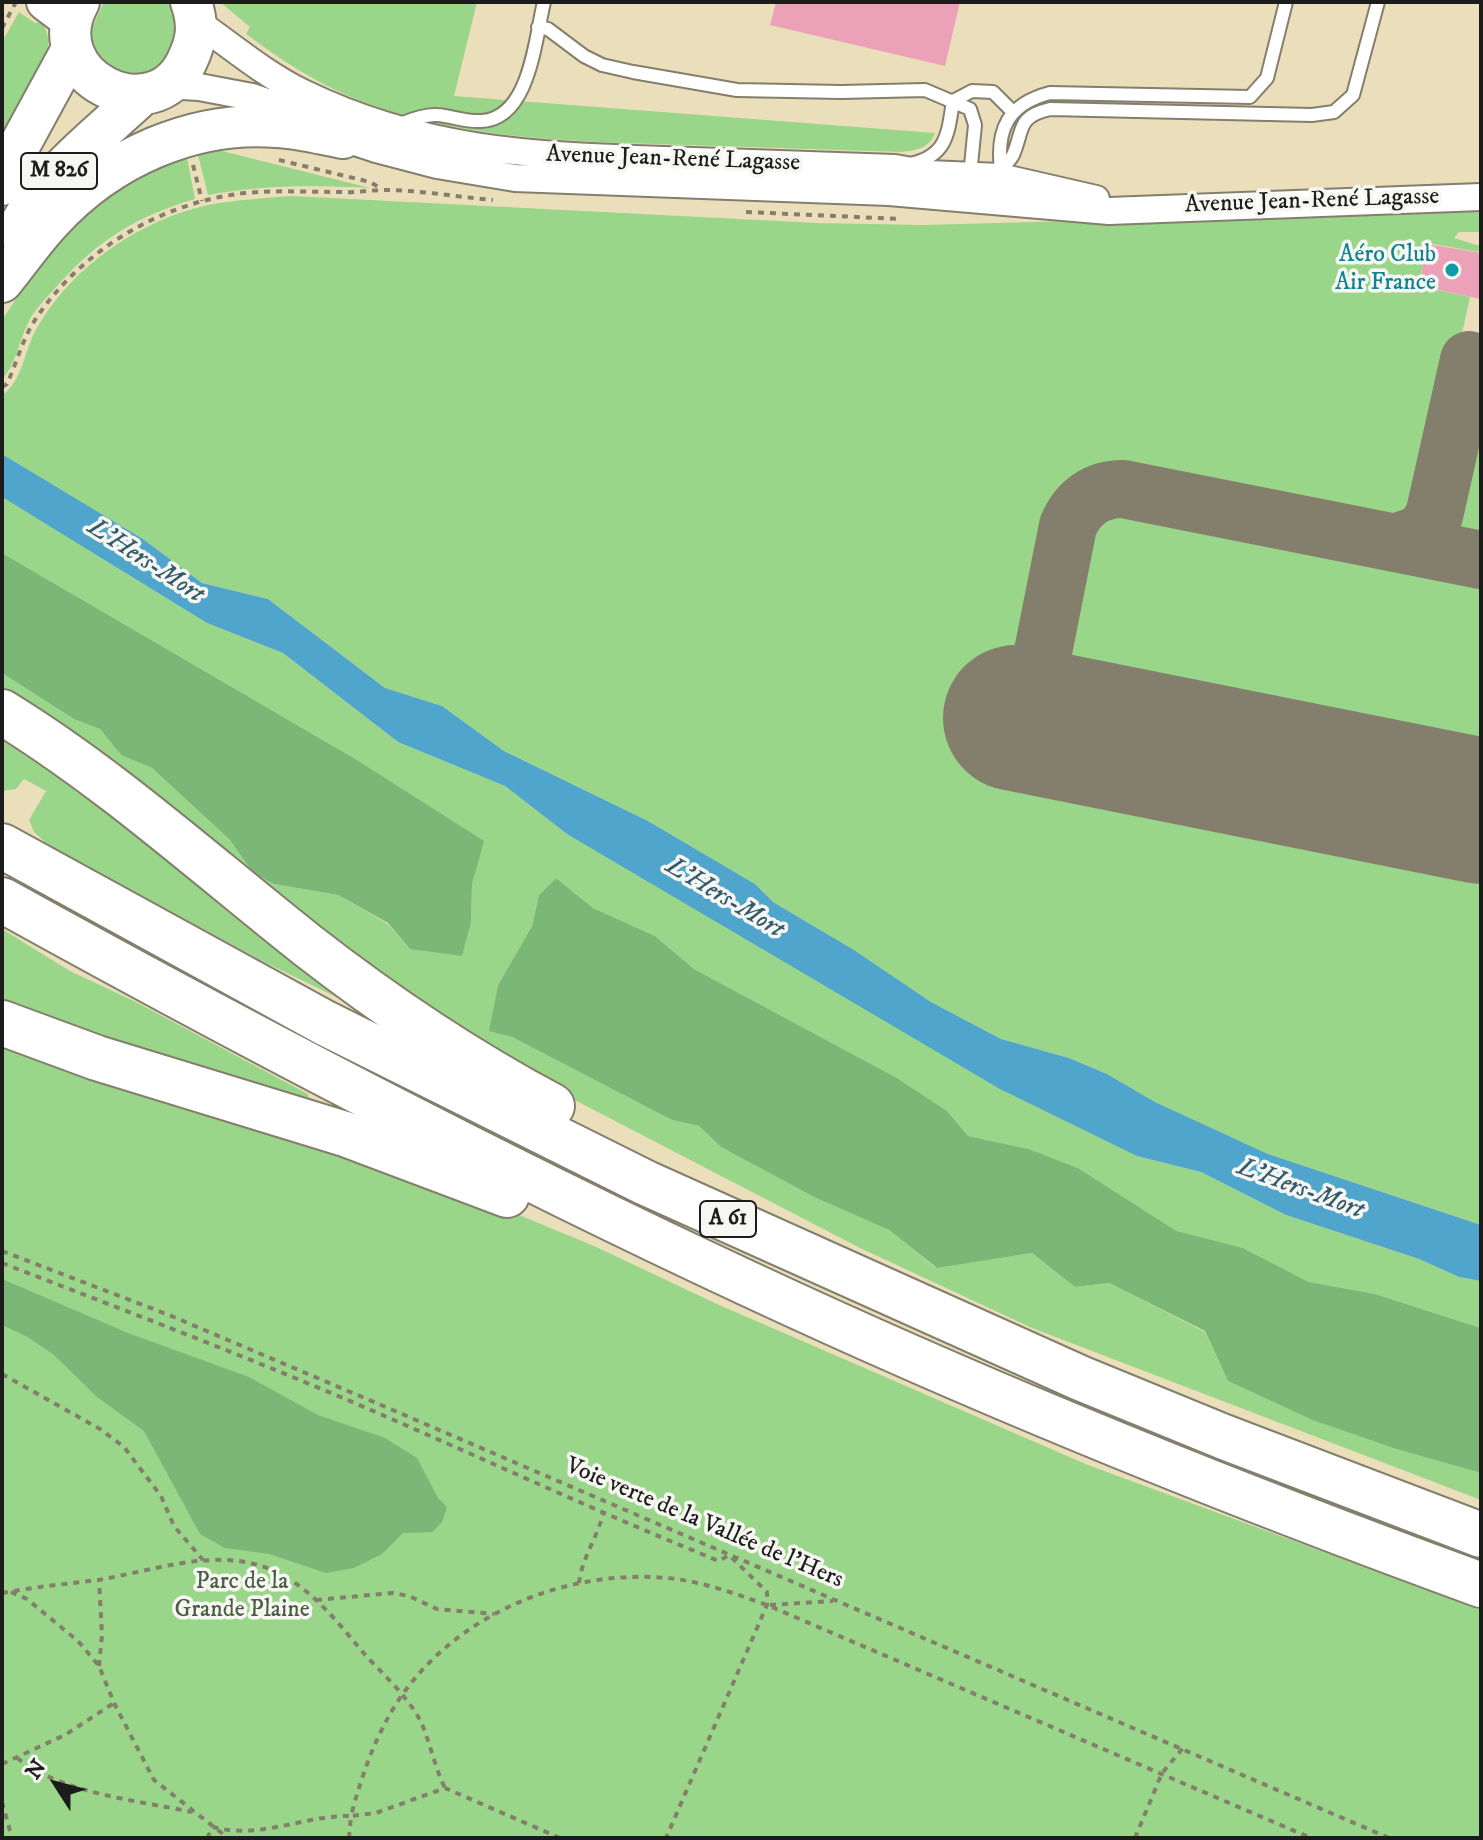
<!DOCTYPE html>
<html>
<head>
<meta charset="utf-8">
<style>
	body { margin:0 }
	#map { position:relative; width:1483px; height:1840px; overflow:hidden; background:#ebdfbb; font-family:"IM FELL DW Pica",serif }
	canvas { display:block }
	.frame { position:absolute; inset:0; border:4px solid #1c1c1c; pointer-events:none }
	.north { position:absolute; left:16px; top:1744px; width:80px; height:80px; -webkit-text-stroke:6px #f6f6f2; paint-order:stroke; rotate:306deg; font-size:22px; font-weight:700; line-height:32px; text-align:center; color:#1c1c1c }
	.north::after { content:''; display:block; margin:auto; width:28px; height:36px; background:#1c1c1c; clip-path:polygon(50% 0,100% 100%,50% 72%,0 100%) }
</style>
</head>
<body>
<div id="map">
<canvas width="1483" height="1840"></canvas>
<div class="frame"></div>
<div class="north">N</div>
</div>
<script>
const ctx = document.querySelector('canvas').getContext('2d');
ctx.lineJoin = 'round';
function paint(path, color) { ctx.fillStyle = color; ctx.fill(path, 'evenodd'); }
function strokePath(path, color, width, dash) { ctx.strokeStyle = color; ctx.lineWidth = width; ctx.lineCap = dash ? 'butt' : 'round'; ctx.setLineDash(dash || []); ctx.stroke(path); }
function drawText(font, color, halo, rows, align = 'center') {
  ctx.font = font + ' "IM FELL DW Pica",serif'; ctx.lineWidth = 7; ctx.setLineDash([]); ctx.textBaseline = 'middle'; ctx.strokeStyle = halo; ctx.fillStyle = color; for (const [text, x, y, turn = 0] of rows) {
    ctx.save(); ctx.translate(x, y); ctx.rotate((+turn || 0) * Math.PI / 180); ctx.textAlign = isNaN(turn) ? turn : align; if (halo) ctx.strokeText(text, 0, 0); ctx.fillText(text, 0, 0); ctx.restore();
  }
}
paint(new Path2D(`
	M104,2H167L174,8L183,25L161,73L125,77L96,58L89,34Z
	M220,2H477L454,96L935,133C929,149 916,150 901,152C830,150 758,147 687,145C583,142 454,140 356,99C316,83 281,60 246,34L250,27Z
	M19,12L35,23L43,22L49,40L46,61L2,135V42Z
	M185,147L195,199C137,216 98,240 57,286C48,296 37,307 30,319C20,338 16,364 2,380V320L67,221Z
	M210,148L370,188C315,185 261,185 208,195L197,151Z
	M292,196L817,223L923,225L1475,210L1480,212L1481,232H1459L1454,238L1480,246L1478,252L1428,243L1418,286L1470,297L1421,518L1411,525L1396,528L1130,475C1089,473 1073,485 1053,520L1004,761L1481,857V1225L1268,1154L1155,1102L1107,1074L1069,1058L1001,1039L931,1002L854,950L773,902L755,884L648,821L504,751L442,706L385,688L268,599L202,583L143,539L2,454V395C23,382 25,346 38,326C73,266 140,220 208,205C235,200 264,198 292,196Z
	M1481,366V547C1463,543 1450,539 1448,518Z
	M2,497L207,623L283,653L398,742L505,786L567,834L1138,1156L1201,1172L1286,1215L1419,1259L1459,1277L1481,1281V1328L1375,1294L1309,1282L1243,1248L1176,1232L1078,1168L1029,1149L968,1136L947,1111L897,1078L694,969L655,936L593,908L556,878L539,895L532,926L498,985L490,1031L512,1037L672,1120L699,1126L721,1147L814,1197L889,1230L936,1268L1032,1253L1075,1287L1109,1283L1205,1332L1228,1381L1312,1420L1396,1449L1481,1473V1500L1032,1328L860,1248L538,1081L479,1047L2,695V673L74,719L100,729L121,755L152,768L230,840L253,873L274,884L338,895L388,924L410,949L471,922L472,884L483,841L357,760L2,553Z
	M1115,505L1139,506L1481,575V762L1097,685L1066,658L1063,637L1080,537L1086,520L1100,508Z
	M2,733L18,742L355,1006L262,961L48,845L34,832L29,820L46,791L24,779L16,789L2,791Z
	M2,929L70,971L134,1001L308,1094L309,1101L2,1010Z
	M2,1040L381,1158L594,1246L717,1304L1088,1465L1481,1610V1838H2Z`), '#9ad68a');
paint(new Path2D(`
	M2,553L357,760L484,841L472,884L471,922L462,956L410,949L388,923L338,895L274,884L253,873L230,840L152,768L121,755L100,729L74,719L2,673Z
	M556,878L593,908L655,936L694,969L897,1078L947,1111L968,1136L1029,1149L1078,1168L1176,1231L1243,1248L1309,1282L1375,1294L1481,1328V1473L1396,1449L1312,1420L1228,1381L1205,1331L1109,1283L1075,1287L1032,1253L937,1268L889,1230L814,1197L721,1147L699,1126L672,1120L512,1037L489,1031L498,985L532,926L539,895Z
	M2,1279L128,1333L249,1377L318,1415L385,1438L417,1458L438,1498L447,1507L442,1522L432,1532L403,1533L382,1554L354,1568L326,1573L269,1554L225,1548L200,1534L144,1431L97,1397L54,1355L28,1337L2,1325Z`), '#7bb776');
paint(new Path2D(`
	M2,454L143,539L202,583L268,599L385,688L442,706L504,751L648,821L755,884L773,902L854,950L931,1002L1001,1039L1069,1058L1107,1074L1155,1102L1268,1154L1481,1225V1281L1459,1277L1419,1259L1286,1215L1201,1172L1137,1156L1000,1089L567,834L505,786L398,742L283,653L207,623L2,497Z`), '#4fa5cb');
strokePath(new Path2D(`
	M1396,543L1423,533L1434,516L1469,360
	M1080,730C1052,715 1039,706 1039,672L1068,526C1078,502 1097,489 1123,489L1481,560`), '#847e6c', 58);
strokePath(new Path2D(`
	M1016,718L1481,811`), '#847e6c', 146);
paint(new Path2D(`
	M776,2H960L945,66L770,25Z
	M1427,244L1481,253V299L1419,286Z`), '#eba1b7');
const lane = new Path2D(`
	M538,27L548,29L584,56L602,65L633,72L737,90L841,92L925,90L970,109L975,125L970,175
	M953,101L972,91L993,92L1012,111
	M400,124C411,120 426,114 437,115C452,116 466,122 481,121C530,119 535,39 544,2
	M910,164C947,156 948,134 953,101
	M1001,170C996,129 1008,104 1050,93L1250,97L1267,78L1286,2
	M1000,177C1001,166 1008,164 1013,155C1024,130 1016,117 1050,109L1312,115L1334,112L1353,95L1378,2`);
const street = new Path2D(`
	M197,22C232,46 264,74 303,93C425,152 532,155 664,160C741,162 818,165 895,168L928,174L1000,177L1096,199
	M167,85L199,87L252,97L297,113L343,138L376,149L437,165L515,178L889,192L1109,211L1481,197`);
const secondary = new Path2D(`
	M45,2L70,21`);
const primary = new Path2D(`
	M79,2C38,76 153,134 187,61C197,40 199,25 191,2
	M2,185L16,152L72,49
	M17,230C46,174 97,137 142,95
	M2,282C19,261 34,239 52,220C109,158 193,120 277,127C299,128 321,134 343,138`);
const highway = new Path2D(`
	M2,712C111,779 207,866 307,945C384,1005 466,1060 552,1106
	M2,846L325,1023L646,1183L1080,1378L1224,1437L1481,1535
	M2,900C260,1043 522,1180 790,1303C1016,1407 1248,1500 1481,1585
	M2,1023L97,1058L345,1134L507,1195`);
strokePath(lane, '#847e6c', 16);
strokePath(street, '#847e6c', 30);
strokePath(secondary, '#847e6c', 40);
strokePath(primary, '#847e6c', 44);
strokePath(highway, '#847e6c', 48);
strokePath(new Path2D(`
	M2,28L16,2
	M279,160L370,182L382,189
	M193,165L202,201
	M746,212L901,219
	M2,387L7,384C17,362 23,337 37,317C83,249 163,202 245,193C277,190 310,192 342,192C356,193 370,190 384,190C420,190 457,197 493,200
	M2,1251L169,1315L381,1405L1389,1838
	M2,1263C121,1309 240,1354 357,1404C478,1456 597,1512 719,1561L729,1555L767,1592V1605L666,1838
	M2,1374L100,1429L124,1447L161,1496L174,1526L203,1560
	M579,1583C582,1558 597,1538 603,1514
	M11,1592L27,1599L78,1641L99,1666L114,1703L154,1780L228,1838
	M2,1593C34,1587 66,1584 98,1580C153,1571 217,1546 272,1570C309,1586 336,1620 361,1650C380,1672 406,1694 420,1720C430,1741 434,1766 445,1788
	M316,1600L392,1593L409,1596L437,1609L494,1614
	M770,1605L833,1601
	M99,1666L102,1635L99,1580
	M17,1758C64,1794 135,1800 192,1812
	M2,1764L65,1735L114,1703
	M2,1802L12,1838
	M207,1838L213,1827C261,1840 303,1815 351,1816C362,1774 376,1734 400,1698C458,1613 567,1569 667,1578C701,1581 736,1594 767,1605L1311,1838
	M349,1838L351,1816L376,1813L445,1788L560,1838
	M1135,1838L1162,1773L1183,1748`), '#847e6c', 4, [6, 6]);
strokePath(lane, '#fff', 12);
strokePath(street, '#fff', 26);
strokePath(secondary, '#fff', 36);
strokePath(primary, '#fff', 40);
strokePath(highway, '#fff', 44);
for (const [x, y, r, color] of [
	[1452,270,8,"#0f9aa8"]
]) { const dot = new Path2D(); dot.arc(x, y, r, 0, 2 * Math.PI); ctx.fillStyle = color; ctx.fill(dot); strokePath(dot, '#f6f6f2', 3); }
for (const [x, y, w] of [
	[59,171,76],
	[728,1219,56]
]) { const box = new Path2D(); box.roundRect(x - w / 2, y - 18, w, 36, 6); ctx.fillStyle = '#f6f6f2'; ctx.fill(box); strokePath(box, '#1c1c1c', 2); }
drawText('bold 22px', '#1c1c1c', null, [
	["M 826",59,171],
	["A 61",728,1219]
]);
drawText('24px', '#1c1c1c', '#f6f6f2', [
	["Avenue Jean-René Lagasse",673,160,2],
	["Avenue Jean-René Lagasse",1312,202,-2],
	["Voie verte de la Vallée de l'Hers",704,1524,23]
]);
drawText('24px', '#0d838f', '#f6f6f2', [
	["Aéro Club",1436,256],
	["Air France",1436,284]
], 'right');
drawText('24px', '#485d42', '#f6f6f2', [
	["Parc de la",242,1583],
	["Grande Plaine",242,1611]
]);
drawText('italic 26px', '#335a6b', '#f6f6f2', [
	["L'Hers-Mort",145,562,33],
	["L'Hers-Mort",724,899,31],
	["L'Hers-Mort",1300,1190,20]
]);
</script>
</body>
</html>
